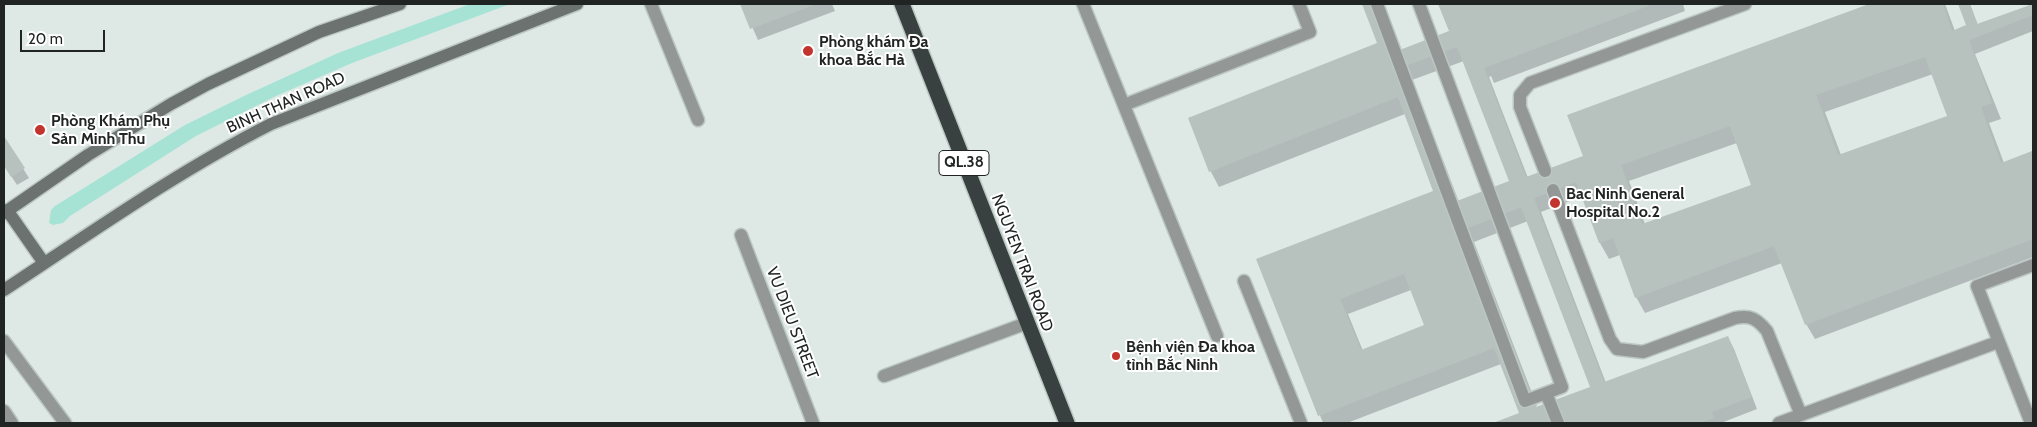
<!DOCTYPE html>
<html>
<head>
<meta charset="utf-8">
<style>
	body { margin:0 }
	#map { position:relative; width:2037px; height:427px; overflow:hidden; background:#dee9e6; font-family:Cabin,sans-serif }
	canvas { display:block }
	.frame { position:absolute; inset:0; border:5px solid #202423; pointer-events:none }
	.scale { position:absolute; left:20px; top:30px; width:85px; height:22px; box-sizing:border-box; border:2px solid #202423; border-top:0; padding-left:6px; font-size:15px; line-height:18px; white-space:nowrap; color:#202423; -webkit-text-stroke:4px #fff; paint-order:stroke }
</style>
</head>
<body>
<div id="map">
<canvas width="2037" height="427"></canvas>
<div class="frame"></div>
<div class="scale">20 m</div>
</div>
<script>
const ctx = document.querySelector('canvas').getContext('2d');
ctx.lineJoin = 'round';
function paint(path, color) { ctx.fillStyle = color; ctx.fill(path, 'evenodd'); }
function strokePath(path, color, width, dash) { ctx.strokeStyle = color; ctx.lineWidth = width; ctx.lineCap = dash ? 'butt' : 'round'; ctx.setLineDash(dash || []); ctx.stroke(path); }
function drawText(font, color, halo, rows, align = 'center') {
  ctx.font = font + ' Cabin,sans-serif'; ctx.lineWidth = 4; ctx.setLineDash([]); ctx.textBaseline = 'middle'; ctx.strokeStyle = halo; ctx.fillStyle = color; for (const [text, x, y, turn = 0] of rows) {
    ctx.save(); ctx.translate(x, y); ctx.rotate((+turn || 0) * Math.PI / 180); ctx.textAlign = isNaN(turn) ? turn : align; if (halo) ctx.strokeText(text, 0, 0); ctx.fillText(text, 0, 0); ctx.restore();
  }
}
paint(new Path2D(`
	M470,4H510L352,63L276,96L196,136L70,216L63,223L53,225L49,223L51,210L55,206L185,125L244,96L338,53Z`), '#a6e3d4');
paint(new Path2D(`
	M742,4H832L835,11L758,40Z
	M1363,4H1380L1399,52L1451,32L1440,4H1683L1685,11L1494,83L1491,76L1489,77L1528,178L1584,157L1569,116L1872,4H1945L1955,31L1968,26L1959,4H1970L1978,25L2033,4V31L1975,54L2001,119L1989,123L2004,163L2032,153L2033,156V257L1815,339L1806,324L1782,263L1645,313L1636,297L1620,255L1609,259L1600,243L1583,196L1541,212L1606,383L1728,337L1734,349L1757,409L1721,423H1497L1592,388L1528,221L1474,242L1537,406L1519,412L1501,364L1347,423H1323L1258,260L1436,198L1405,114L1219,187L1211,172L1189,118L1380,49ZM1464,61L1510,182L1459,202L1412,80ZM1933,74L1948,117L1841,155L1825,112ZM1737,143L1753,186L1645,224L1629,181ZM1411,290L1426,326L1363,351L1348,314Z
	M4,138L29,178L17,185L4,165Z`), '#0003');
paint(new Path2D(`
	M740,4H816L750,29Z
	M1362,4H1378L1397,51L1449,31L1438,4H1653L1484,68L1526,177L1583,156L1567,115L1869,4H1943L1952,31L1966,25L1958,4H1969L1977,24L2033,4V15L1969,40L1992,103L1981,107L2001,163L2032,151L2033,154V239L1805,325L1774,246L1635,298L1613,238L1599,243L1576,182L1534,198L1604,382L1728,336L1752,397L1712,412L1714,418L1700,423H1493L1519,413L1494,348L1318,416L1256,259L1433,191L1398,97L1209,172L1188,118L1377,43ZM1457,47L1509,181L1457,201L1405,66ZM1925,57L1947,116L1838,155L1816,95ZM1730,126L1751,185L1642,224L1621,165ZM1521,207L1590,387L1536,407L1468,228ZM1404,274L1424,325L1361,350L1340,299Z
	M4,136L25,168L11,177L4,166Z`), '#b7c2bf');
const lane = new Path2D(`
	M1083,4L1217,336
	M1377,4L1525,401L1562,387L1419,4
	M1124,105L1310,32L1299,4
	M1545,171L1520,107V95L1530,83L1745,4
	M1553,190L1610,339L1617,349L1643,352L1735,318C1751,315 1757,319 1767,331L1801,415
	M1244,281L1301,423
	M1546,393L1558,423
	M1779,423L1998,342
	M2031,423L1977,286L2033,265`);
const street = new Path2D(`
	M651,4L698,120
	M741,235L813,423
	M4,341L65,423
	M884,376L1027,323
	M4,411L12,423`);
const secondary = new Path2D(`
	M7,210L44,263
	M4,213L88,155L171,104L208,84L319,32L400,4
	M4,290C92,232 177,172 271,124L577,4`);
const highway = new Path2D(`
	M902,4L1067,423`);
strokePath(lane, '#bcc6c3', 15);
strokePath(street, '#bcc6c3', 15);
strokePath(secondary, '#bcc6c3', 15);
strokePath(highway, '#bcc6c3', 18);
strokePath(lane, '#939896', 12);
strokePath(street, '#939896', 12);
strokePath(secondary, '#6b7270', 12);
strokePath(highway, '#38413f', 15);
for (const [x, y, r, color] of [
	[808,51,6,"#c2342d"],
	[40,130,6,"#c2342d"],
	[1555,203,6,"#c2342d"],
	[1116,356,5,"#c2342d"]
]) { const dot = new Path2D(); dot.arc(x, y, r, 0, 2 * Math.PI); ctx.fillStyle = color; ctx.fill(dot); strokePath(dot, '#fff', 2); }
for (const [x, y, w] of [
	[964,163,50]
]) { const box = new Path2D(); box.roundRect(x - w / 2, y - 12.5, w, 25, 4); ctx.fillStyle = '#fff'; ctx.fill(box); strokePath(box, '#202423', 1); }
drawText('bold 15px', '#202423', null, [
	["QL.38",964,163]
]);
drawText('bold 16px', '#202423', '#fff', [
	["Phòng khám Đa",819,42],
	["khoa Bắc Hà",819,60],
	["Phòng Khám Phụ",51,121],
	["Sản Minh Thu",51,139],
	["Bac Ninh General",1566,194],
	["Hospital No.2",1566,212],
	["Bệnh viện Đa khoa",1126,347],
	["tỉnh Bắc Ninh",1126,365]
], 'left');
drawText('16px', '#202423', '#fff', [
	["BINH THAN ROAD",286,103,-24],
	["NGUYEN TRAI ROAD",1022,263,69],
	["VU DIEU STREET",792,323,69]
]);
</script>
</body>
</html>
